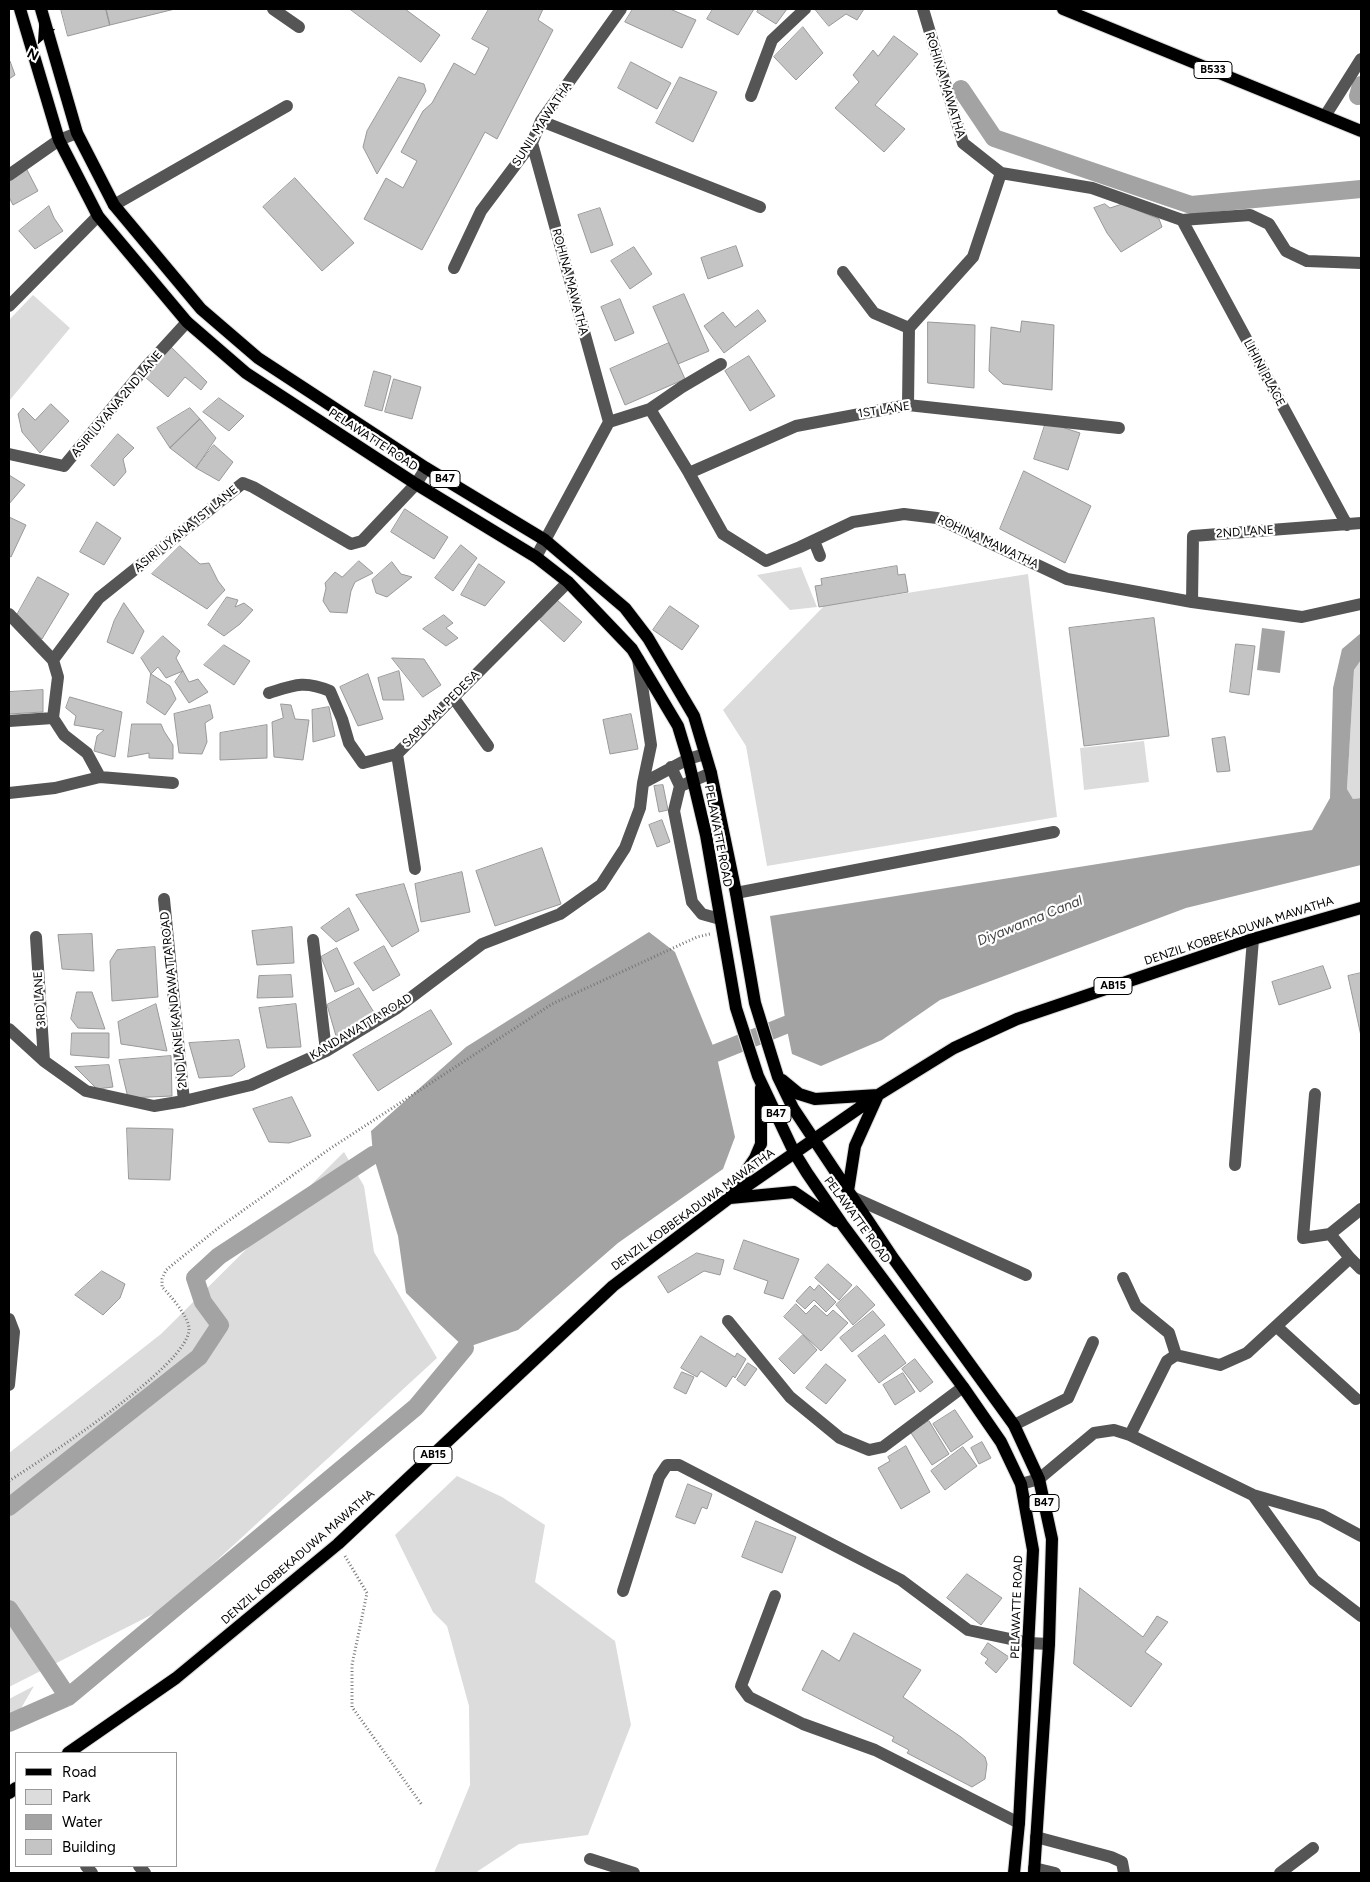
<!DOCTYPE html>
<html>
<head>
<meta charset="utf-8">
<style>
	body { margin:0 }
	#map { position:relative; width:1370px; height:1882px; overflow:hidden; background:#fff; font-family:Figtree,sans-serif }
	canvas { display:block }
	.frame { position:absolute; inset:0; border:10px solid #000; pointer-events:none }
	.legend { position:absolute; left:15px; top:1752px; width:162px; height:115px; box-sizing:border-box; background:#fff; border:1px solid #999; margin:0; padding:6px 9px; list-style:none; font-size:15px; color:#000 }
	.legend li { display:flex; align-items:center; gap:10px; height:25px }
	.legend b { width:25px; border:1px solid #999 }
	.north { position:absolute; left:15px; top:15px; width:50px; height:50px; -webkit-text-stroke:4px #fff; paint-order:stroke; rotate:206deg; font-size:14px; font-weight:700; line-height:20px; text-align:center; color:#000 }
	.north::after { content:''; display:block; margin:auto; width:18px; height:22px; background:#000; clip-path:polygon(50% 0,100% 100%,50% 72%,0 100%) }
</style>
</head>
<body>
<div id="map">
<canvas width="1370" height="1882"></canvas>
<div class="frame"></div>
<ul class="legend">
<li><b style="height:6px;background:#000"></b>Road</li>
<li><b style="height:14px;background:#dcdcdc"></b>Park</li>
<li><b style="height:14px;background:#a3a3a3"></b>Water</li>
<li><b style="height:14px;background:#c4c4c4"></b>Building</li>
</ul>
<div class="north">N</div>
</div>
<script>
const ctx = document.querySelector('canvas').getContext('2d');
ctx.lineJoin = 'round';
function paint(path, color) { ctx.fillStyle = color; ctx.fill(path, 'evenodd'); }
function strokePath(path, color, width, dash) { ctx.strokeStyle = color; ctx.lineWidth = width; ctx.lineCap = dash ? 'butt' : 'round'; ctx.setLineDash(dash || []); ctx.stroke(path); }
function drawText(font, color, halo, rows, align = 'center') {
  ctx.font = font + ' Figtree,sans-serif'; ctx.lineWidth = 4.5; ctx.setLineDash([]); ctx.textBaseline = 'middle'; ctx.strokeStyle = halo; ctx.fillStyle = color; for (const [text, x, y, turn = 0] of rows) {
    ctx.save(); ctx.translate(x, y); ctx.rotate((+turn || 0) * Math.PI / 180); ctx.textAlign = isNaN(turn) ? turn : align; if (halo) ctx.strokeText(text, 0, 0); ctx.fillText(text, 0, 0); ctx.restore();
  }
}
paint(new Path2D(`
	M33,295L70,328L9,401V320Z
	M801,567L817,607L790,610L757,575Z
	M1028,574L1057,817L767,866L746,746L723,710L824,606Z
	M1361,660V798L1353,799L1347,789L1354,670Z
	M1144,741L1149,782L1084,790L1080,748Z
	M344,1152L364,1186L374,1252L437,1358L165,1608L9,1687V1453L161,1334Z
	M457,1476L502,1497L545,1525L535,1582L615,1641L631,1725L588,1835L519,1844L478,1871L477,1873H434L470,1785L469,1706L447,1626L433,1612L395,1535Z
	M34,1686L9,1729V1699Z`), '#dcdcdc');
paint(new Path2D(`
	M1262,628L1285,631L1280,673L1257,670Z
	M1361,633V660L1354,670L1347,789L1353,799L1361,798V865L1186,908L940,1000L882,1040L821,1066L792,1054L786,1025L770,916L1312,830L1330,798L1333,688L1342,649Z
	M649,932L675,952L716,1053L735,1137L723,1169L618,1243L518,1330L465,1348L406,1293L398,1236L373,1155L371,1131L466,1047Z`), '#a3a3a3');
strokePath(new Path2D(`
	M961,89L994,138L1191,205L1361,189
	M1358,96L1361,85
	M716,1053L808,1016
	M9,1507L199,1357L220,1325L203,1302L195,1278L219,1256L373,1155
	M9,1609L68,1697
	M9,1723L68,1697L416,1407L465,1348`), '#a3a3a3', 18);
const building = new Path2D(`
	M61,9H106L110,25L68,36Z
	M106,9H175L110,25Z
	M350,9H405L440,35L421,62Z
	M489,9H543L538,20L553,30L497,139L485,132L422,250L364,219L386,178L403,188L417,161L401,152L423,111L432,103L454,63L475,75L489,48L472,39Z
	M633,9H670L696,20L682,48L625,22Z
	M713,9H754L738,35L707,19Z
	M759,9H787L776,24L757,12Z
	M815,9H864L857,20L846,14L829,26Z
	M803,27L823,53L796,80L774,57Z
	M894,36L918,54L875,105L905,129L884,152L835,108L859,82L853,75L873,50L878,56Z
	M9,61H10L15,75L9,79Z
	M631,62L671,83L657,109L618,88Z
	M399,77L424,84L426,91L377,174L363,147L367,131Z
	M680,77L717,92L693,142L656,123Z
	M26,168L38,191L13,205L9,197V181Z
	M295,178L354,243L322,271L263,207Z
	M1105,204L1110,208L1122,204L1159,219L1162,227L1121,252L1107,233L1094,208Z
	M49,206L54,218L63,231L35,249L19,231Z
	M600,208L613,245L591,253L578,215Z
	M736,246L743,266L708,279L701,258Z
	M634,247L652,274L630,289L611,261Z
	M684,294L709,351L678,364L653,307Z
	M620,299L634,333L615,341L601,307Z
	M758,310L766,321L724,353L704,326L723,312L735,327Z
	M1022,321L1054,325L1052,390L1003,384L989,371L991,327L1020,332Z
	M928,322L975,325L974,388L928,383Z
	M669,343L685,379L625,405L610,369Z
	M171,347L207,382L201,390L185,377L168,397L145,377Z
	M749,356L775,396L750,411L725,371Z
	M374,371L391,376L382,411L365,406Z
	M394,379L421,387L412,419L385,412Z
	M219,398L244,416L229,431L203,412Z
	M51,404L69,421L40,453L22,432L18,414L23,408L35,420Z
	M190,408L200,419L170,448L157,428Z
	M200,419L216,438L196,468L170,448Z
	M1046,422L1080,433L1068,470L1034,459Z
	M118,434L134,448L123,459L126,472L114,486L91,466Z
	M214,445L233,462L219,481L196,468Z
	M1024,471L1091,506L1065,563L1000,529Z
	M9,475L25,485L9,504Z
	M405,509L448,537L434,559L391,532Z
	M9,517L26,525L11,557L9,556Z
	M97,522L121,538L104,565L80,552Z
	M461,545L477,558L453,591L435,578Z
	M180,546L200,564L209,563L218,581L225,590L207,609L152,574Z
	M359,561L373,573L355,582L351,591L347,613L330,612L323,601L326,588L325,583L335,572L342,577Z
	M392,562L401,574L412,577L387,597L376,593L372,580Z
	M479,564L505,582L485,606L461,595Z
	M897,566L898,575L905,574L908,592L819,607L815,586L822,585L821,579Z
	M38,577L69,594L42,639L17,615Z
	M227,597L238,600L235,607L244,603L253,610L240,624L224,636L208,625Z
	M557,600L582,622L564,642L540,620Z
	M124,603L144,631L133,654L107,642L114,621Z
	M670,606L699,626L682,650L653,630Z
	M444,615L453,623L446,628L458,638L446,646L423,629Z
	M1154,618L1169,736L1084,746L1069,628Z
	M163,636L180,651L176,658L183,671L166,678L158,667L151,674L141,658Z
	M1236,644L1255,646L1249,695L1230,692Z
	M224,645L250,661L234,685L204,665Z
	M392,658L424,659L441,685L423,697Z
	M183,671L189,682L198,679L208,692L189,703L175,682Z
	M399,671L404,700H383L378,678Z
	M151,674L170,686L176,699L165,715L147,703Z
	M368,674L383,719L358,726L340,687Z
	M43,690V712L9,714V692Z
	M70,697L122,712L115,757L94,751L97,736L104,730L74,725L76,716L66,708Z
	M281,704L291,705L295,719L309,720L303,760L274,757L272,722L283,718Z
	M210,705L213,718L205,723L207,742L202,754L179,753L174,714Z
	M329,707L335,736L313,742L312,710Z
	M631,714L638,749L610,754L603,720Z
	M132,724H161L164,731L173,745V759L149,758V753L128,757Z
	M267,725V758L220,760V733Z
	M1225,737L1230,771L1217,772L1212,739Z
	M663,785L668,810L659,812L654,786Z
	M662,820L670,842L657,847L649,825Z
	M542,848L561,904L495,926L476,871Z
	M462,872L470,912L421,922L415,884Z
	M404,884L419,931L392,947L356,895Z
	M349,908L359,930L336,942L321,928Z
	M292,927L294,963L257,965L252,931Z
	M92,934L94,971L62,969L58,935Z
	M384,946L400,975L373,991L354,963Z
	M155,947L158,997L112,1001L110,961L117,950Z
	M337,948L354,984L335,992L321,957Z
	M1323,966L1331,988L1279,1005L1272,982Z
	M1361,973V1036L1348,976Z
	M291,975L293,997L257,998L259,976Z
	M359,988L375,1014L336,1036L327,1005Z
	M77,992H92L105,1029L78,1028L71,1019Z
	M156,1004L167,1051L121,1044L118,1022Z
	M296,1004L301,1047L267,1048L259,1008Z
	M431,1010L452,1044L378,1091L353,1055Z
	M72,1033H109V1058L71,1055Z
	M239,1040L245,1067L232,1076L199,1078L189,1043Z
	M171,1056L172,1096L128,1098L119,1060Z
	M109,1065L113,1087L97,1089L75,1067Z
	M292,1097L311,1136L289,1143L269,1142L253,1109Z
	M127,1128L173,1129L170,1180L129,1179Z
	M744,1240L799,1259L783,1299L764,1293L768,1281L734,1269Z
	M697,1253L724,1260L720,1275L704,1271L668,1293L658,1277Z
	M828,1264L852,1285L839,1300L815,1278Z
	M102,1271L125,1284L120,1298L103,1315L75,1295Z
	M819,1285L836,1302L826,1312L814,1300L805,1309L796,1301L810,1286L814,1290Z
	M857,1286L875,1305L853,1325L836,1305Z
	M796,1304L806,1314L815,1305L827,1316L833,1310L848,1323L821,1351L784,1317Z
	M873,1311L885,1325L852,1352L840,1338Z
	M803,1335L817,1350L794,1374L779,1359Z
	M885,1335L906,1363L879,1383L858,1356Z
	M701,1336L735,1357L737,1353L746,1359L735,1378L733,1376L726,1387L701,1371L697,1377L681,1368Z
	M915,1359L933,1382L920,1392L902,1369Z
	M748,1363L757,1369L745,1386L737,1380Z
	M826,1364L846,1380L826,1404L806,1388Z
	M682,1372L694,1377L686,1394L674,1388Z
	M903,1373L915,1392L895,1405L883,1385Z
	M955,1410L973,1437L951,1452L933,1424Z
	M929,1421L949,1454L932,1465L911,1433Z
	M982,1442L991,1458L979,1464L971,1448Z
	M906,1446L930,1492L901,1509L878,1468L890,1461L888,1457Z
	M963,1447L977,1466L945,1490L931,1471Z
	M688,1484L712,1494L707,1509L702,1507L695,1524L676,1517Z
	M756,1521L796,1537L782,1573L742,1557Z
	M967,1574L1002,1598L981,1625L947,1598Z
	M1080,1588L1143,1637L1157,1616L1168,1622L1145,1652L1162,1664L1131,1707L1074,1664Z
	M854,1633L921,1670L903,1697L961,1737L985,1757L987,1764L985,1779L972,1787L907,1753L909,1750L892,1741L894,1737L802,1690L822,1650L839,1661Z
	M988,1643L1009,1657L996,1673L985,1663L988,1659L981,1654Z`);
paint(building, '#c4c4c4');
strokePath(building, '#999', 1);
const major = new Path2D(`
	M20,9L59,140L98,216L187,322L246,373L416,484L536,557L568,582L632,649L678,726L688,759L706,835L736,1008L758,1076L794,1152L807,1173L842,1224L963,1387L1001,1442L1021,1484L1033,1550L1019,1823L1014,1873
	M41,9L77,133L114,205L201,309L258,358L426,468L545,540L625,608L648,638L694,716L711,773L736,893L755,1003L778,1077L793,1108L893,1258L1014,1425L1039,1479L1052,1539L1049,1644L1034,1873
	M1063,9L1361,131
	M782,1080L799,1094L815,1099L878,1095
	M848,1191L855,1146L878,1095
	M732,1192L755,1158L761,1144V1088
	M730,1198L794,1192L836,1221
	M68,1753L176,1678L338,1544L613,1286L728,1199L878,1095L954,1048L1017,1019L1253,939L1361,908
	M9,1793L16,1788`);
strokePath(major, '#dbdbdb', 14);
strokePath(new Path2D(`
	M9,1481C41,1460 192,1364 189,1328C188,1316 170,1295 162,1287V1279L166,1270L217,1229L331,1148L552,1004L697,937L710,934
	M345,1556L367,1593L352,1665V1707L422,1805`), '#777', 3, [1, 2.5]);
strokePath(new Path2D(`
	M273,9L299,27
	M751,96L772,40L805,9
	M1325,116L1361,59
	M541,121L760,207
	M532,143L609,422L536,557
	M1001,173L1092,188L1182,220L1250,215L1269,224L1286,251L1307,261L1361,263
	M9,175L59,140L77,133
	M114,205L287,106
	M1182,220L1347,525
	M454,268L481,211L532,143L541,121L621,9
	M843,272L874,313L909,328
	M9,306L98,216
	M908,405L909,328L973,257L1001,173L963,143L923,9
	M650,409L682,387L721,364
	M609,422L650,409L689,473L723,534L766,561L800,547L853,522L904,514L937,518L1067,579L1192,602L1302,617L1361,604
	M9,454L64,466L145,368L187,322
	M689,473L796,426L908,405L1119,428
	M814,541L820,556
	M1192,602L1193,536L1361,523
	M9,614L53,660
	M638,659L651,745L643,783
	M269,693C294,685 304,680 330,691L342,719L349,743L363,763L397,754L568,582
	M453,697L488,746
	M53,718L58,677L53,660L99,598L243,483L253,487L351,544L362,541L416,484L426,468
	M53,718L64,735L87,753L100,777
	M9,721L53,718
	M397,754L415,869
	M671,767L680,786L674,811L692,902L702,914L720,919
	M683,785L711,773
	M9,793L55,788L100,777L173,783
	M736,893L1054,832
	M164,899L184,1101
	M36,937L44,1061
	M313,940L326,1051
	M9,1029L44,1061L86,1091L154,1106L184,1101L251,1085L326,1051L397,1008L482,944L560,914L601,885L625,848L640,808L643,783L688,759L705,754
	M1315,1094L1303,1238L1330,1234L1350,1258
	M1235,1165L1253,939
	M852,1197L1026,1275
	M1330,1234L1361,1209
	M1123,1278L1136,1306L1169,1333L1176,1355
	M9,1319L14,1332L9,1385
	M728,1321L790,1397L840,1438L869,1450L883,1447L963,1387
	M1276,1326L1356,1399
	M1014,1425L1068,1398L1093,1342
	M1130,1435L1167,1361L1176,1355L1220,1365L1247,1353L1350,1258L1361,1269
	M1021,1484L1039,1479L1094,1433L1114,1430L1130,1435L1253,1495L1322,1515L1361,1536
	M1253,1495L1314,1580L1361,1616
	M623,1591L659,1477L667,1465H679L901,1580L968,1630L1029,1643L1049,1644
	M775,1596L741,1686L749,1697L803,1724L875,1750L1019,1823
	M1036,1837L1111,1857L1122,1862L1124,1873
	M590,1859L634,1873
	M86,1866L92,1873
	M139,1866L145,1873
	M1034,1868L1055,1873
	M1280,1873L1313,1848`), '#555', 12);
strokePath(major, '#000', 12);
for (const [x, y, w] of [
	[1213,70,38],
	[445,479,30],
	[1113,986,38],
	[776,1114,30],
	[433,1455,38],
	[1044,1503,30]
]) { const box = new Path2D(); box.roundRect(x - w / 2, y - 8.5, w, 17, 4); ctx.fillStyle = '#fff'; ctx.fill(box); strokePath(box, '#000', 1); }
drawText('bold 11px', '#000', null, [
	["B533",1213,70],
	["B47",445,479],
	["AB15",1113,986],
	["B47",776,1114],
	["AB15",433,1455],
	["B47",1044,1503]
]);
drawText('12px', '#000', '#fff', [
	["ROHINA MAWATHA",945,85,73],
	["SUNIL MAWATHA",542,124,-57],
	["ROHINA MAWATHA",570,282,75],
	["LIHINI PLACE",1264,373,62],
	["ASIRI UYANA 2ND LANE",117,404,-50],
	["1ST LANE",884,410,-9],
	["PELAWATTE ROAD",373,440,33],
	["ASIRI UYANA 1ST LANE",186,529,-39],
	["2ND LANE",1245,532,-4],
	["ROHINA MAWATHA",988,542,25],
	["SAPUMAL PEDESA",441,709,-45],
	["PELAWATTE ROAD",718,836,79],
	["DENZIL KOBBEKADUWA MAWATHA",1239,931,-18],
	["3RD LANE",40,999,-94],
	["2ND LANE KANDAWATTA ROAD",174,1000,-96],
	["KANDAWATTA ROAD",361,1027,-31],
	["DENZIL KOBBEKADUWA MAWATHA",693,1210,-36],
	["PELAWATTE ROAD",857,1220,54],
	["DENZIL KOBBEKADUWA MAWATHA",298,1557,-41],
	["PELAWATTE ROAD",1017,1607,-88]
]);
drawText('italic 14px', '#444', '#fff', [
	["Diyawanna Canal",1030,921,-22]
]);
</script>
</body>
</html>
